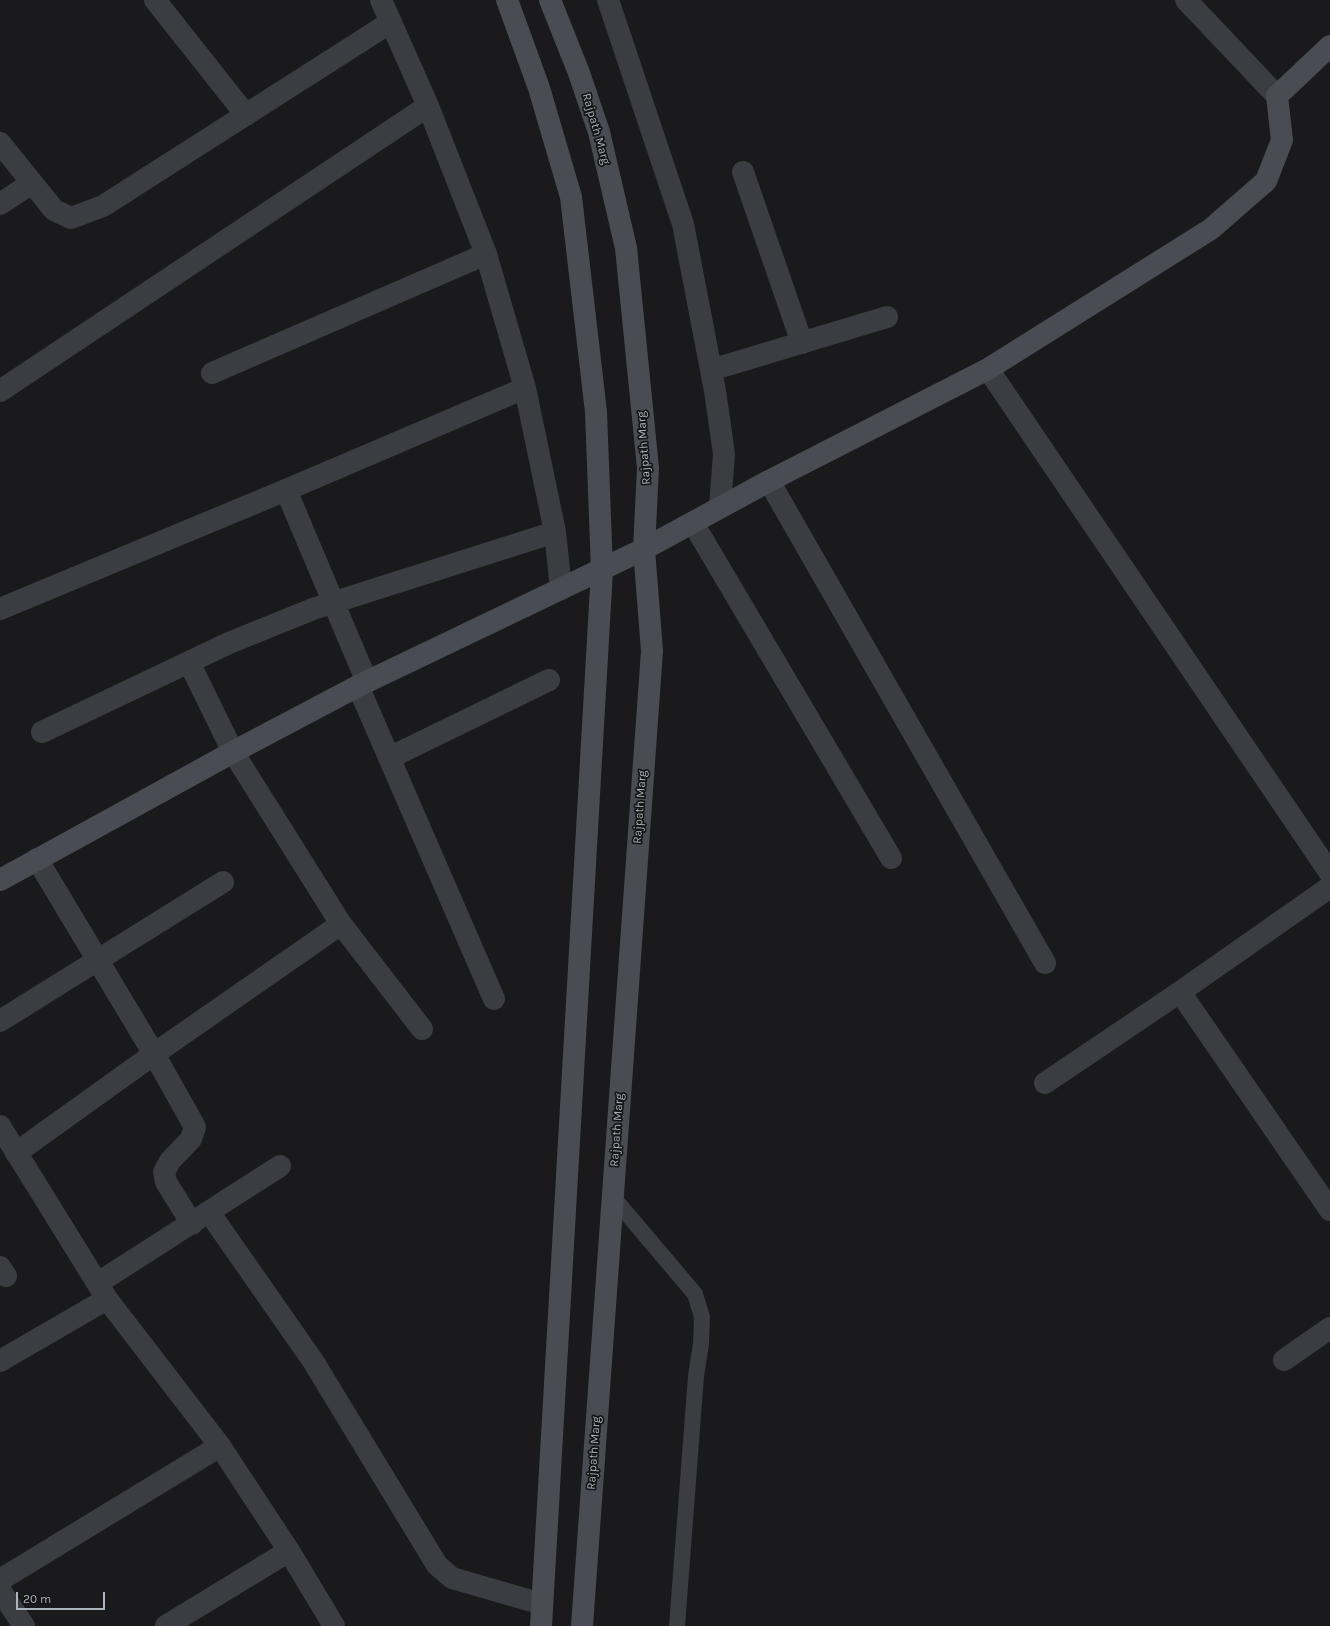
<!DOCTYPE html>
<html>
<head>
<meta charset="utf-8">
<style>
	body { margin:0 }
	#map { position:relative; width:1330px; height:1626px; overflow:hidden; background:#1a1a1c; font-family:Karla,sans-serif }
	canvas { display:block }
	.scale { position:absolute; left:16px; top:1592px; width:89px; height:18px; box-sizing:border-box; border:2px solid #acb3bc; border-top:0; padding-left:5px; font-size:12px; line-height:14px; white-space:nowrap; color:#acb3bc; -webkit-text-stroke:3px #151517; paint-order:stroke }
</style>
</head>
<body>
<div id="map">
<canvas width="1330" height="1626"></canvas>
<div class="scale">20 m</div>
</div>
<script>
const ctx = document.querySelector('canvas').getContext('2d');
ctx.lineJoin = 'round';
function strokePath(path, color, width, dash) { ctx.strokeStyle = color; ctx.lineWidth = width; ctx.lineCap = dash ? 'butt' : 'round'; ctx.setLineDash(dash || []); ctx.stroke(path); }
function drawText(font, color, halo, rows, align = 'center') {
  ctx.font = font + ' Karla,sans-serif'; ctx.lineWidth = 3.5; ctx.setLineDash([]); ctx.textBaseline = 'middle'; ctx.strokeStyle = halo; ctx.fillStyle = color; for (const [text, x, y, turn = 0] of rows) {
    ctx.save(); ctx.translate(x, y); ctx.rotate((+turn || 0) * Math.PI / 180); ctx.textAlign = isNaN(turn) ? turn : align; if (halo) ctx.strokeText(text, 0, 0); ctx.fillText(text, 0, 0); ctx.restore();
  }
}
strokePath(new Path2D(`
	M612,1196L695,1294L702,1317L701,1344L696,1376L677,1626`), '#3b3d42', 16);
strokePath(new Path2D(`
	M155,0L246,115
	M381,0L428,106L486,254L525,388L555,532L561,589
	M608,0L683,224L715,391L724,454L720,507
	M1186,0L1277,96
	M0,143L54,210L71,218L103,206L391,22
	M743,172L802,343
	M0,204L32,183
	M988,369L1330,873
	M711,370L887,317
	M212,373L486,254
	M0,391L428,106
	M769,481L1045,963
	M286,490L367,682
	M693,523L891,858
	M0,609L286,490L525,388
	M189,662L233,752L341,924L422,1029
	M358,686L494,999
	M42,732L229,643L313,609L555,532
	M389,758L549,680
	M37,859L154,1054L195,1127L191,1139L170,1161L164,1172L166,1182L192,1224
	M1180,992L1330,1210
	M0,1021L223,882
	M1045,1083L1180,992L1330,887
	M0,1126L107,1299L220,1446L289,1551L334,1626
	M16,1153L154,1054L341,924
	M209,1212L313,1361L437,1565L452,1578L542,1604
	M0,1267L6,1276
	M98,1283L280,1166
	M1284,1360L1330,1328
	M0,1361L107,1299
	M0,1580L220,1446
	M0,1590L24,1626
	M166,1626L289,1551`), '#3b3d42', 22);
strokePath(new Path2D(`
	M507,0L539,88L571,197L596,412L602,570L541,1626
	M550,0L579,73L599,132L626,248L648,468L644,549L652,651L582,1626
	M0,880L233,752L358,686L644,549L769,481L988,369L1211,229L1266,181L1282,140L1277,96L1330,46`), '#494c52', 22);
drawText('12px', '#acb3bc', '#151517', [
	["Rajpath Marg",596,129,74],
	["Rajpath Marg",644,448,-94],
	["Rajpath Marg",640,807,-86],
	["Rajpath Marg",617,1130,-86],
	["Rajpath Marg",594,1453,-86]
]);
</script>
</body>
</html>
